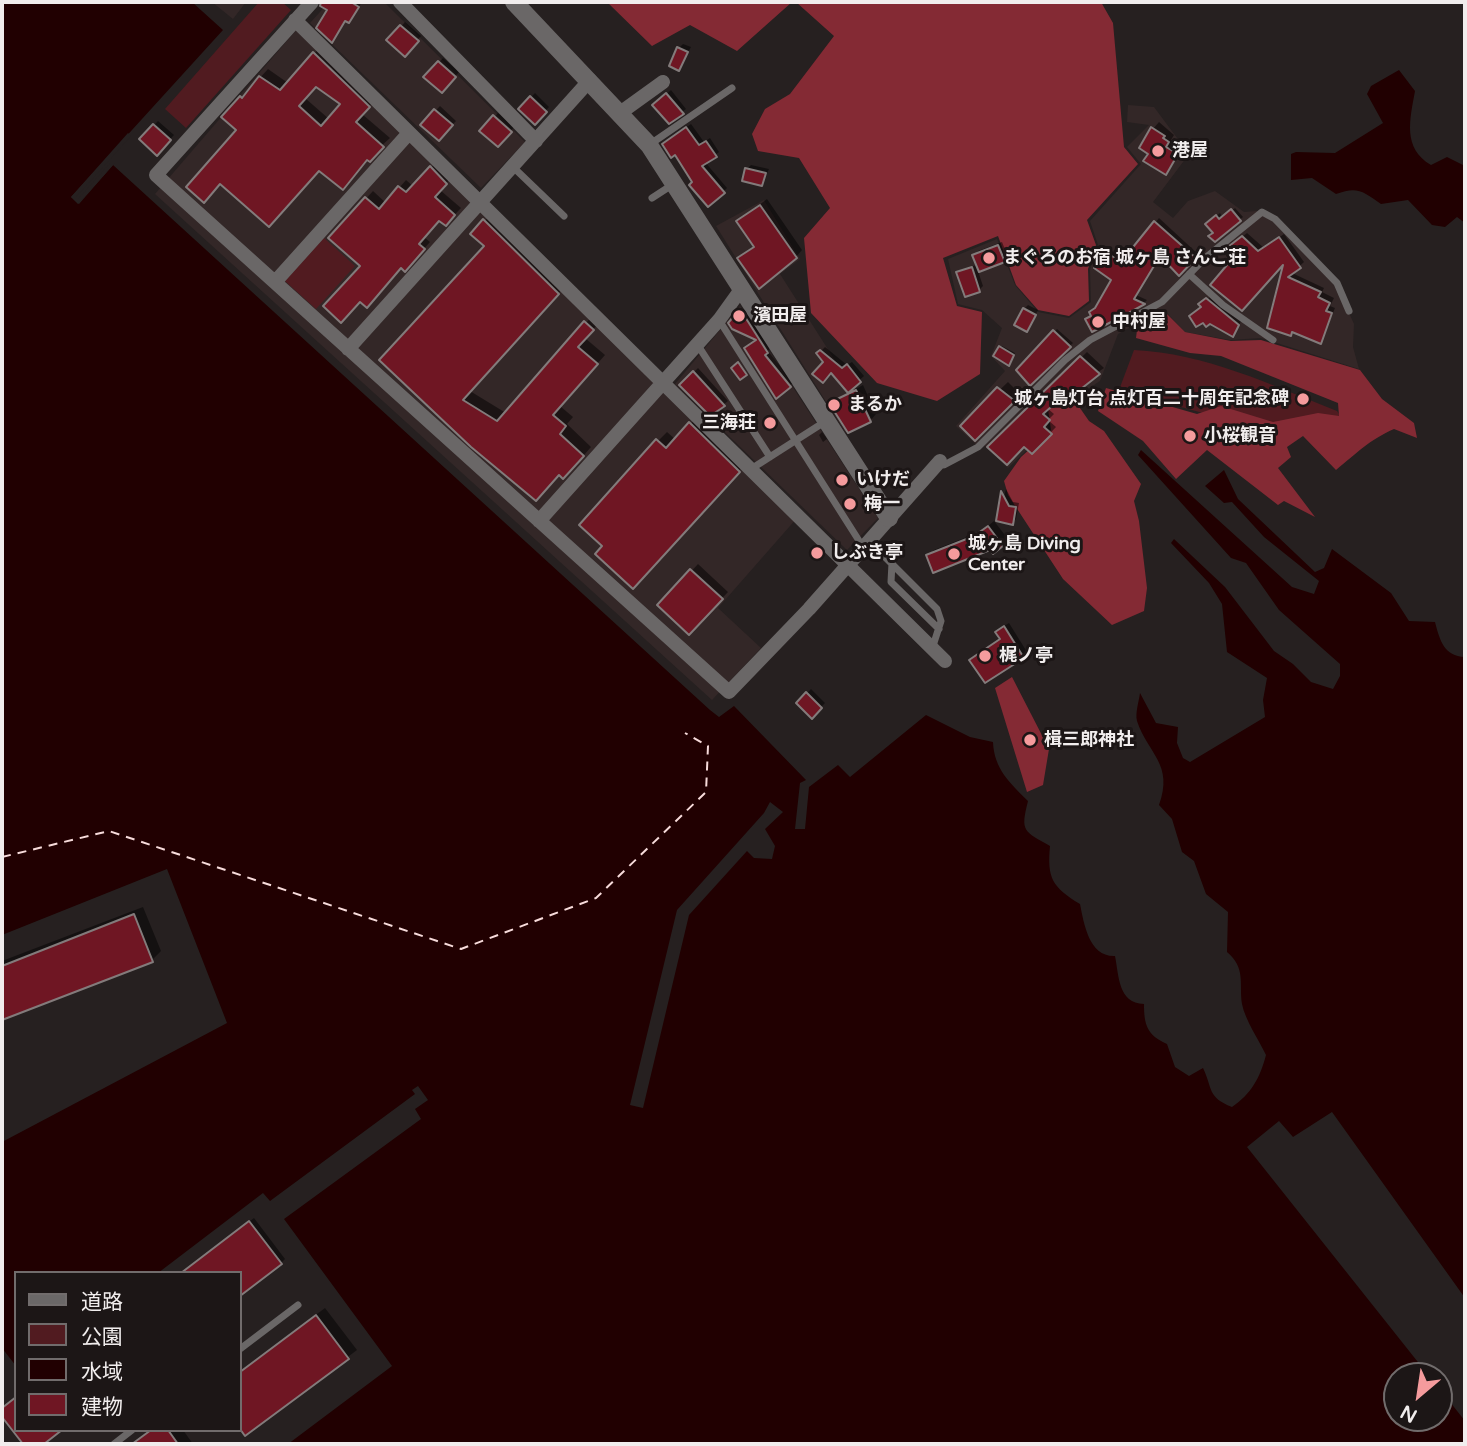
<!DOCTYPE html>
<html>
<head>
<meta charset="utf-8">
<style>
	body { margin:0 }
	#map { position:relative; width:1467px; height:1446px; overflow:hidden; background:#262020; font-family:"Varela Round","Noto Sans JP",sans-serif }
	canvas { display:block }
	.frame { position:absolute; inset:0; border:4px solid #f1eded; pointer-events:none }
	.legend { position:absolute; left:14px; top:1271px; width:228px; height:161px; box-sizing:border-box; background:#1c1616; border:2px solid #716c6c; margin:0; padding:9px 12px; list-style:none; font-size:21px; color:#f1eded }
	.legend li { display:flex; align-items:center; gap:14px; height:35px }
	.legend b { width:35px; border:2px solid #716c6c }
	.north { position:absolute; left:1383px; top:1362px; width:70px; height:70px; box-sizing:border-box; background:#1c1616; border:2px solid #716c6c; border-radius:50%; rotate:209deg; font-size:19px; font-weight:700; line-height:28px; text-align:center; color:#f1eded }
	.north::after { content:''; display:block; margin:auto; width:24px; height:32px; background:#f59b9d; clip-path:polygon(50% 0,100% 100%,50% 72%,0 100%) }
</style>
</head>
<body>
<div id="map">
<canvas width="1467" height="1446"></canvas>
<div class="frame"></div>
<ul class="legend">
<li><b style="height:9px;background:#6a6767"></b>道路</li>
<li><b style="height:19px;background:#511b20"></b>公園</li>
<li><b style="height:19px;background:#210001"></b>水域</li>
<li><b style="height:19px;background:#6f1623"></b>建物</li>
</ul>
<div class="north">N</div>
</div>
<script>
const ctx = document.querySelector('canvas').getContext('2d');
ctx.lineJoin = 'round';
function paint(path, color) { ctx.fillStyle = color; ctx.fill(path, 'evenodd'); }
function strokePath(path, color, width, dash) { ctx.strokeStyle = color; ctx.lineWidth = width; ctx.lineCap = dash ? 'butt' : 'round'; ctx.setLineDash(dash || []); ctx.stroke(path); }
function drawText(font, color, halo, rows, align = 'center') {
  ctx.font = font + ' "Varela Round","Noto Sans JP",sans-serif'; ctx.lineWidth = 6; ctx.setLineDash([]); ctx.textBaseline = 'middle'; ctx.strokeStyle = halo; ctx.fillStyle = color; for (const [text, x, y, turn = 0] of rows) {
    ctx.save(); ctx.translate(x, y); ctx.rotate((+turn || 0) * Math.PI / 180); ctx.textAlign = isNaN(turn) ? turn : align; if (halo) ctx.strokeText(text, 0, 0); ctx.fillText(text, 0, 0); ctx.restore();
  }
}
paint(new Path2D(`
	M212,2H246L233,19Z
	M329,2H384L525,142L481,188L310,23Z
	M298,28L797,518L718,608L761,648L712,700L155,194Z
	M1128,105L1154,107L1189,154L1153,202L1173,218L1188,201L1215,191L1244,212L1257,211L1275,222L1336,284L1354,324L1353,347L1359,369L1261,338L1230,340L1185,332L1163,309L1118,334L1100,381L1076,397L1047,409L1048,430L1008,468L983,444L979,447L956,426L1005,371L991,356L1002,328L982,310L958,304L948,259L997,239L1015,285L1038,312L1069,318L1091,302L1090,270L1098,245L1090,221L1141,164L1127,147L1149,125L1127,122Z
	M764,200L800,259L780,274L873,420L845,432L716,226Z
	M740,306L878,518L847,550L675,384Z`), '#332727');
paint(new Path2D(`
	M259,2H282L291,10L186,128L165,109Z
	M324,238L355,266L316,309L285,281Z
	M1134,350C1205,353 1271,385 1337,411L1342,419L1282,426L1225,419L1119,390Z`), '#511b20');
paint(new Path2D(`
	M607,2H792L737,51L690,25L652,46Z
	M796,2H1101L1113,23L1124,147L1138,164L1087,220L1096,245L1088,269L1089,301L1069,316L1038,310L1016,285L998,236L943,258L957,306L982,312L980,374L937,401L877,383L811,313L804,238L830,208L799,158L758,151L752,134L765,109L790,94L834,36Z
	M1163,310L1185,332L1231,341L1261,340L1360,370L1382,399L1414,423L1417,438L1394,429C1369,440 1357,453 1336,470L1303,436L1287,447L1291,457L1278,468L1315,517L1284,501L1278,505L1207,450L1176,479L1143,441L1098,411L1106,388L1197,414L1221,406L1273,422L1318,413L1339,416L1338,403L1221,356L1190,353L1136,338L1137,330Z
	M1073,398L1089,421L1104,431L1141,484L1134,501L1139,521L1147,588L1144,611L1112,625L1063,579L1008,495L1004,481L1021,457L1051,430L1048,409Z
	M1012,677L1049,749L1043,785L1027,792L995,688Z`), '#842a34');
paint(new Path2D(`
	M2,2H192L223,30L71,197L79,204L113,165L710,710L719,717L734,706L806,780L800,783L795,829H805L809,787L838,765L850,777L926,715L970,737L993,742C994,769 1010,783 1028,801C1020,832 1024,831 1050,846C1047,878 1052,887 1080,904C1084,924 1089,957 1115,956C1119,976 1118,1003 1144,1004C1144,1025 1147,1035 1167,1044L1175,1067L1189,1076L1203,1068C1213,1089 1207,1097 1232,1107C1251,1094 1260,1078 1266,1055C1259,1040 1245,1020 1242,1004C1239,983 1246,968 1227,952L1228,912L1206,894L1194,861L1182,852L1172,819L1159,805C1174,764 1148,754 1137,721C1135,713 1139,701 1140,693L1156,723L1178,727L1177,743L1183,758L1190,762L1265,717L1263,700L1267,678L1227,652L1222,604L1209,583L1171,543L1174,539L1225,587L1274,651L1293,664L1311,682L1333,689L1340,676V664L1279,610L1246,563L1231,558L1138,455L1141,450L1292,587L1314,594L1319,581L1264,537L1232,502L1224,503L1205,486L1224,470L1238,499L1315,572L1324,568L1332,549L1391,593L1409,621L1435,622C1440,641 1444,656 1465,657V1298L1332,1112L1293,1137L1279,1121L1247,1147L1429,1376H1397V1418H1439V1388L1465,1421V1444H288L392,1366L284,1219L421,1119L415,1109L428,1100L418,1086L412,1090L415,1094L270,1201L263,1193L158,1273H16V1366L2,1348V1142L227,1023L167,869L2,935Z
	M1399,70L1415,91C1410,119 1402,148 1431,165L1447,157L1465,166V223L1457,217L1445,227L1432,225L1408,200L1381,204C1363,191 1357,186 1336,194L1312,178L1291,180V154L1296,152L1335,153L1383,123L1367,94L1371,86Z`), '#210001');
paint(new Path2D(`
	M128,133L131,136L76,197L78,199L110,163H115L78,204L71,197Z
	M770,802L783,812L765,829L775,846L772,859L754,858L747,851L689,915L643,1108L630,1105L677,910L764,813Z`), '#262020');
paint(new Path2D(`
	M321,2H362L349,21Z
	M405,22L421,36L405,54L389,40Z
	M683,44L691,47L679,69V48Z
	M322,45L376,99L362,114L390,138L368,158L320,169L239,130L224,117L268,69L288,83ZM316,85L343,104L329,119L305,98Z
	M443,58L459,72L442,91L426,76Z
	M671,90L686,109L669,122L655,105Z
	M535,93L549,107L535,122L520,109Z
	M440,106L456,121L439,139L423,124Z
	M498,113L514,127L498,145L482,131Z
	M158,121L174,135L157,153L141,139Z
	M1159,122L1174,135L1171,140L1183,147L1165,172L1150,153L1153,129Z
	M691,124L704,142L710,138L719,152L705,162L727,188L723,192L694,182L668,141Z
	M437,161L453,176L440,190L461,208L446,224L440,219L424,237L430,242L411,263L401,266H363L330,238L373,191L386,203L406,180L414,187Z
	M751,165L769,169L762,184L747,169Z
	M767,199L802,250L796,257L740,258L755,246L738,221Z
	M1235,208L1243,217L1215,240L1214,232L1207,224L1220,213L1223,218Z
	M493,212L566,285L470,391L506,413L594,314L601,321L585,338L605,355L560,406L573,417L567,424L591,447L572,469L382,360L486,246L473,234Z
	M1159,218L1198,254L1179,273L1161,255L1136,295L1147,300L1144,303L1125,313L1119,310L1087,320L1113,279L1105,253L1109,249L1125,260Z
	M1247,233L1264,248L1284,234L1304,262L1292,273L1324,288L1322,292L1334,298L1330,306L1335,308L1321,342L1293,331L1290,334L1286,259L1236,258L1231,246Z
	M1002,242L1008,257L978,271L983,286L979,290L958,273L978,264L974,255L978,251Z
	M1211,295L1242,320L1232,335L1203,307Z
	M1028,305L1038,310L1030,326L1024,309Z
	M745,307L770,348L768,351L793,383L777,396L758,339L731,324Z
	M1057,329L1073,343L1030,383L1018,370Z
	M1002,346L1015,353L1010,363L1000,347Z
	M825,347L847,365L852,362L864,376L848,390L818,354Z
	M1087,352L1104,368L1047,408L1054,414L1048,420L1056,427L1032,452L1024,444L990,446Z
	M698,368L728,401L711,414L681,385Z
	M1008,382L1020,394L975,439L962,426Z
	M863,385L876,414L870,421L831,403Z
	M699,415L747,462L642,577L604,546L658,441L667,432L676,440Z
	M822,432L827,439L823,442L819,435Z
	M1006,489L1013,502L1019,503L1016,519L1012,523L998,520Z
	M994,521L1008,539L993,551L991,548L928,556L934,550L982,531Z
	M698,564L728,592L689,633L660,605Z
	M1009,623L1027,652L986,681L1002,639L1001,628Z
	M811,689L825,703L812,716L798,703Z
	M143,907L161,951L152,960L4,1018L2,961Z
	M254,1218L285,1259L281,1263L240,1294V1273H182Z
	M325,1308L357,1350L246,1434L240,1426V1372Z
	M151,1430H183L193,1444H132Z`), '#0007');
strokePath(new Path2D(`
	M2,857L109,831L461,949L596,898L706,792L708,746L685,733`), '#f7dbdb', 2, [9, 7]);
const building = new Path2D(`
	M321,2H351L359,7L349,23L345,21L332,43L316,28L327,10L320,6Z
	M400,25L419,41L405,57L386,40Z
	M677,47L688,52L679,71L669,66Z
	M313,52L370,107L356,122L384,147L370,162L367,160L343,190L319,171L269,227L220,184L204,203L186,187L236,130L221,117L240,96L242,98L259,76L280,90ZM316,87L340,104L321,126L299,106Z
	M438,61L456,77L442,93L423,77Z
	M666,93L684,114L669,124L652,105Z
	M530,96L547,112L535,125L518,109Z
	M434,109L453,125L439,141L420,125Z
	M493,115L512,132L498,147L479,131Z
	M153,124L171,140L157,156L139,139Z
	M686,127L699,145L706,141L717,157L702,166L725,193L708,207L689,185L692,182L675,155L671,158L662,144Z
	M1151,127L1165,136L1163,138L1169,142L1166,147L1178,154L1166,175L1143,161L1148,154L1139,148Z
	M430,166L447,184L435,197L455,215L446,226L439,221L419,244L425,249L405,272L401,268L367,308L360,302L341,323L323,306L360,266L328,238L365,197L379,209L398,186L406,192Z
	M745,168L766,173L762,186L742,181Z
	M760,205L797,258L759,289L737,258L754,247L736,221Z
	M1231,209L1241,221L1215,242L1208,236L1213,233L1205,224L1216,215L1219,219Z
	M483,219L559,294L463,400L497,421L584,321L594,330L578,347L598,364L553,415L566,426L560,434L584,456L563,479L559,475L536,501L471,447L379,360L484,246L470,234Z
	M1154,221L1196,258L1179,276L1160,256L1134,299L1145,304L1125,315L1119,312L1113,321L1092,332L1085,319L1091,316L1089,312L1095,308L1111,280L1094,268L1097,262L1104,251L1121,262Z
	M1242,236L1258,251L1279,237L1301,268L1288,277L1321,292L1318,297L1330,303L1326,311L1332,313L1321,344L1292,332L1291,336L1267,328L1283,265L1242,311L1210,285L1233,258L1224,250Z
	M998,245L1005,262L979,272L972,255Z
	M972,267L980,292L965,297L956,272Z
	M1206,298L1239,325L1233,337L1210,324L1206,327L1203,323L1196,327L1189,316L1201,307L1198,304Z
	M1023,308L1036,315L1027,332L1014,325Z
	M740,309L768,353L765,355L791,387L776,399L744,348L756,340L732,329L728,323Z
	M1053,330L1071,347L1030,386L1016,370Z
	M999,346L1014,355L1009,366L993,356Z
	M820,350L842,368L847,364L861,382L848,393L831,373L823,383L812,374L823,362L816,353Z
	M1080,356L1100,374L1072,396L1059,400L1043,414L1050,420L1044,427L1052,434L1032,454L1024,447L1007,465L987,447Z
	M738,362L747,375L740,380L731,368Z
	M693,371L725,406L710,416L679,385Z
	M997,387L1015,401L975,441L960,426Z
	M856,390L871,422L848,433L829,403Z
	M689,422L740,472L633,589L595,554L602,546L579,525L656,439L666,448Z
	M1001,491L1009,506L1016,507L1013,525L996,521Z
	M988,526L1003,546L993,554L990,550L933,573L926,555L974,536Z
	M690,569L723,599L689,635L657,605Z
	M1004,626L1024,658L985,683L969,660L1000,639L995,632Z
	M806,692L822,708L812,719L796,703Z
	M134,914L153,962L2,1020V966Z
	M249,1221L282,1264L240,1296V1273H181Z
	M316,1315L349,1359L245,1436L240,1429V1372Z
	M16,1397V1430H62L44,1444H23L2,1417V1408Z
	M151,1430H168L178,1444H132Z`);
paint(building, '#6f1623');
strokePath(building, '#837b7b', 2);
strokePath(new Path2D(`
	M649,145L732,88
	M512,166L564,216
	M652,198L672,185
	M1189,274L1223,305L1273,340
	M719,320L863,547
	M697,344L770,457
	M941,462L944,465L978,447L1065,360L1090,340L1162,302L1204,259L1262,212L1275,219L1337,283L1349,311
	M751,469L826,421
	M869,541L937,609L941,621L932,649
	M892,563L891,582L939,629
	M240,1349L298,1305
	M114,1444L132,1430`), '#6a6767', 7);
strokePath(new Path2D(`
	M312,2L156,175L729,692L809,609L940,461
	M400,2L536,141
	M295,20L945,661
	M620,113L663,82
	M275,282L409,133
	M348,349L590,80
	M539,521L719,320L742,288`), '#6a6767', 14);
strokePath(new Path2D(`
	M514,2L649,145L889,518`), '#6a6767', 18);
for (const [x, y, r, color] of [
	[1158,151,7,"#f59b9d"],
	[989,258,7,"#f59b9d"],
	[739,316,7,"#f59b9d"],
	[1098,322,7,"#f59b9d"],
	[1303,399,7,"#f59b9d"],
	[834,405,7,"#f59b9d"],
	[770,423,7,"#f59b9d"],
	[1190,436,7,"#f59b9d"],
	[842,480,7,"#f59b9d"],
	[850,504,7,"#f59b9d"],
	[817,553,7,"#f59b9d"],
	[954,554,7,"#f59b9d"],
	[985,656,7,"#f59b9d"],
	[1030,740,7,"#f59b9d"]
]) { const dot = new Path2D(); dot.arc(x, y, r, 0, 2 * Math.PI); ctx.fillStyle = color; ctx.fill(dot); strokePath(dot, '#1c1616', 2.5); }
drawText('bold 18px', '#f1eded', '#1c1616', [
	["港屋",1172,151],
	["まぐろのお宿 城ヶ島 さんご荘",1003,258],
	["濱田屋",753,316],
	["中村屋",1112,322],
	["城ヶ島灯台 点灯百二十周年記念碑",1289,399,"right"],
	["まるか",848,405],
	["三海荘",756,423,"right"],
	["小桜観音",1204,436],
	["いけだ",856,480],
	["梅一",864,504],
	["城ヶ島 Diving",968,544],
	["Center",968,565],
	["しぶき亭",831,553],
	["梶ノ亭",999,656],
	["楫三郎神社",1044,740]
], 'left');
</script>
</body>
</html>
